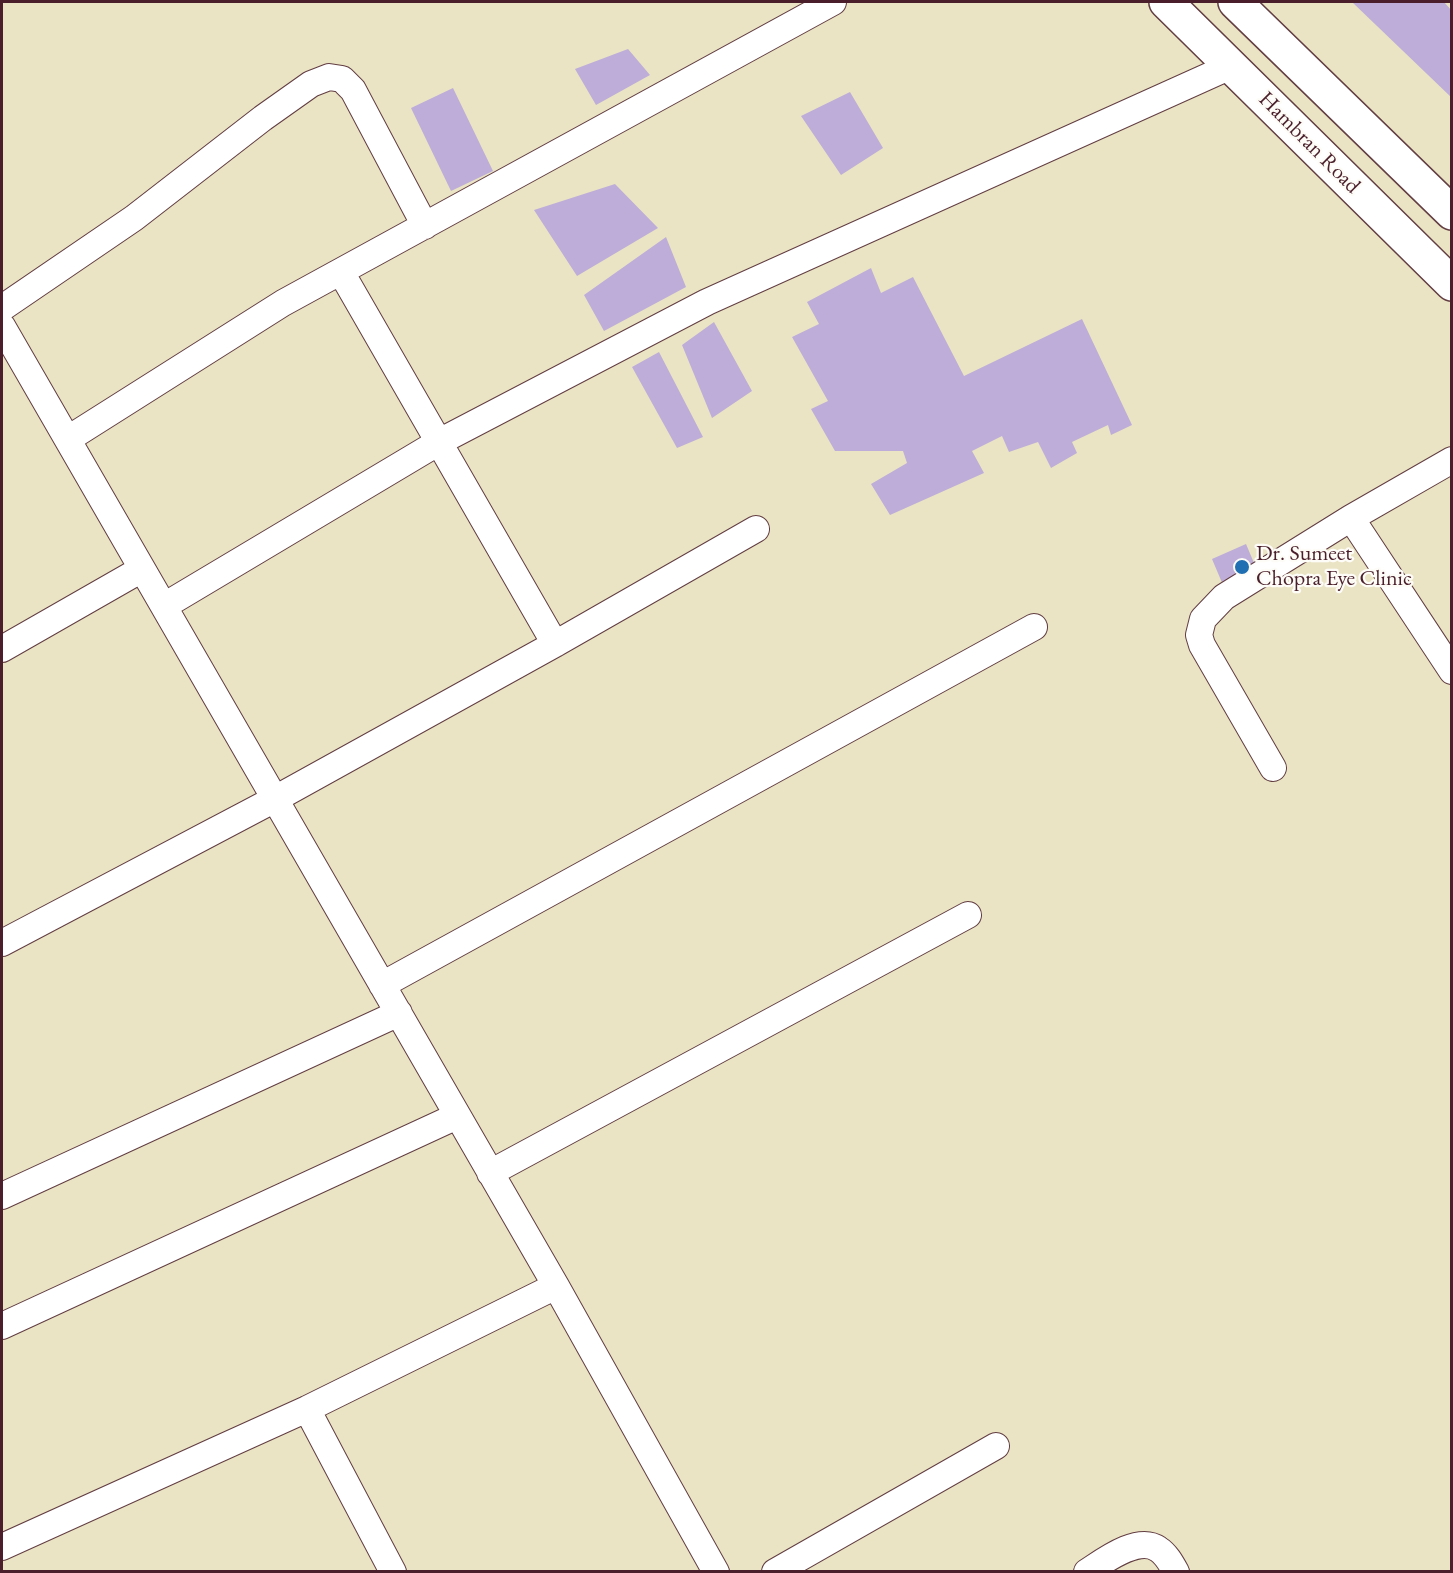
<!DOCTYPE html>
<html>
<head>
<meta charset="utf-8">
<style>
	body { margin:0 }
	#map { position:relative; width:1453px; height:1573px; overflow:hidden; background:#eae4c4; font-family:"EB Garamond",serif }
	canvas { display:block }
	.frame { position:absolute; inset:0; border:3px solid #4a1f2b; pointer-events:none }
</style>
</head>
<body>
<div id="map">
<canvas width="1453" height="1573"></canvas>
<div class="frame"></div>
</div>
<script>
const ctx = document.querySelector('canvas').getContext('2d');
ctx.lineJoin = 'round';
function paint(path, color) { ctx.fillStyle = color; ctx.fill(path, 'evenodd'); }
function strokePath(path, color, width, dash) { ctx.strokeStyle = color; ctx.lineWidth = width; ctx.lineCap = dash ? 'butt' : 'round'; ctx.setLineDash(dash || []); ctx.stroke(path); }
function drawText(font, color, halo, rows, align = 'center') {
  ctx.font = font + ' "EB Garamond",serif'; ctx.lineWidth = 4.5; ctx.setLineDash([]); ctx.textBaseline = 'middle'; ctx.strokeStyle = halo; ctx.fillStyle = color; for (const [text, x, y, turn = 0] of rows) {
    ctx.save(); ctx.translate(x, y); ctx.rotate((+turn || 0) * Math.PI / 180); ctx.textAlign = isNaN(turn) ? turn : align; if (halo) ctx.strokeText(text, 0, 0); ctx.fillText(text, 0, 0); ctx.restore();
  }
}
paint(new Path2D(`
	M1352,2H1444L1452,11V98Z
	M628,49L650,75L596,105L575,69Z
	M453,88L493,171L451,191L411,108Z
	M850,92L883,148L841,175L801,116Z
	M615,184L658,228L577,276L534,210Z
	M666,237L686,287L604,331L584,295Z
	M871,268L881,293L913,277L964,376L1082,319L1132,425L1111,435L1108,425L1072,442L1077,453L1051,468L1038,442L1009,452L1002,436L972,451L984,473L890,515L871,484L907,463L903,451H835L811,409L828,401L792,337L819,324L807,302Z
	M714,322L752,391L712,418L682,345Z
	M659,352L703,437L677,448L632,367Z
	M1246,544L1257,570L1223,585L1212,559Z`), '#beadd8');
const minor = new Path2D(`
	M341,272L555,644
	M2,308L134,218L263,118L311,84L329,77L342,79L353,90L425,226
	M2,326L556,1286L716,1572
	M68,439L283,303L833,2
	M1351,518L1452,671
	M164,606L439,442L707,302L1231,66
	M2,649L142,569
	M1273,768L1202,645L1199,635L1203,619L1224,597L1351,518L1452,460
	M2,943L275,799L555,644L756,529
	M382,985L1034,627
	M490,1173L968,915
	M2,1196L399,1013
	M2,1326L457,1116
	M307,1409L393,1572
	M2,1547L307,1409L556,1286
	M775,1572L996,1446
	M1087,1572C1104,1561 1138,1535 1158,1549C1166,1554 1171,1563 1176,1572`);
const secondary = new Path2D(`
	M1166,2L1452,284
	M1235,2L1452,213`);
strokePath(minor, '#623d42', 28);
strokePath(secondary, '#623d42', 36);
strokePath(minor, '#fff', 26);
strokePath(secondary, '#fff', 33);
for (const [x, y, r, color] of [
	[1242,567,8,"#1f6fb2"]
]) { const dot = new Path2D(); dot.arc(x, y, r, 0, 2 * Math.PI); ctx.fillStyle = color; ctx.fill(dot); strokePath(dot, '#fdfcf7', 2); }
drawText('22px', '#4a1f2b', '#fdfcf7', [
	["Hambran Road",1309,143,45]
]);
drawText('22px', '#4a1f2b', '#fdfcf7', [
	["Dr. Sumeet",1256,554],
	["Chopra Eye Clinic",1256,579]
], 'left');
</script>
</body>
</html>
